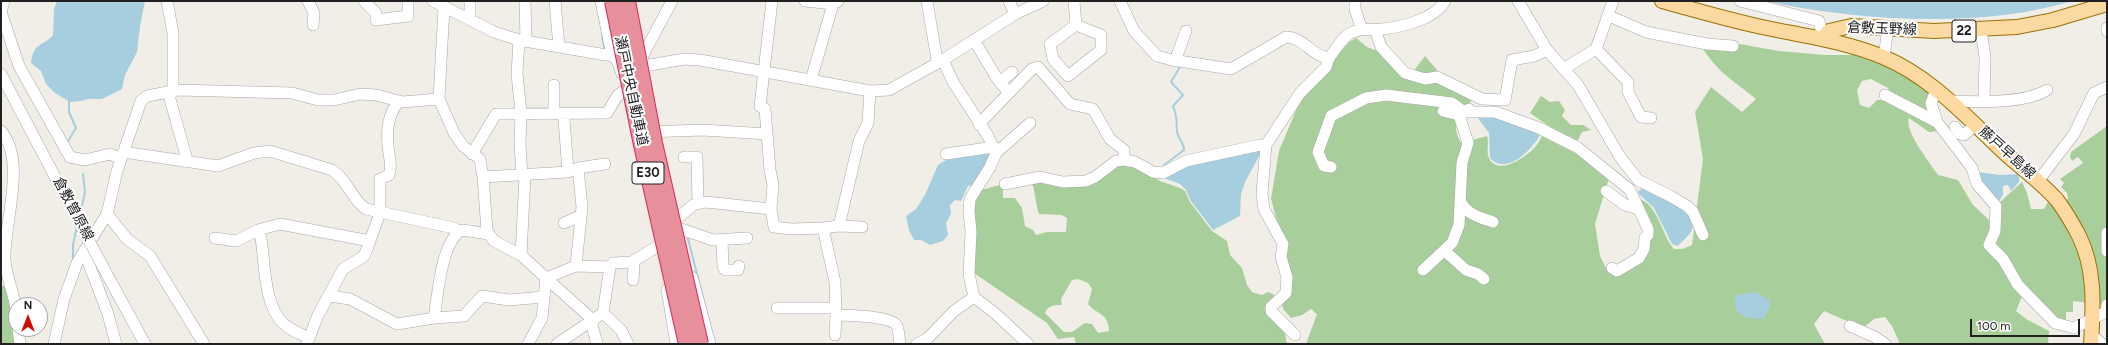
<!DOCTYPE html>
<html>
<head>
<meta charset="utf-8">
<style>
	body { margin:0 }
	#map { position:relative; width:2108px; height:345px; overflow:hidden; background:#f0eee6; font-family:Figtree,sans-serif }
	canvas { display:block }
	.frame { position:absolute; inset:0; border:2px solid #202020; pointer-events:none }
	.north { position:absolute; left:8px; top:297px; width:40px; height:40px; box-sizing:border-box; background:#fff; border:1px solid #a6a6a6; border-radius:50%; rotate:0deg; font-size:11px; font-weight:700; line-height:16px; text-align:center; color:#202020 }
	.north::after { content:''; display:block; margin:auto; width:14px; height:18px; background:#cf0c01; clip-path:polygon(50% 0,100% 100%,50% 72%,0 100%) }
	.scale { position:absolute; left:1970px; top:319px; width:110px; height:18px; box-sizing:border-box; border:2px solid #202020; border-top:0; padding-left:5px; font-size:12px; line-height:14px; white-space:nowrap; color:#202020; -webkit-text-stroke:3px #fff; paint-order:stroke }
</style>
</head>
<body>
<div id="map">
<canvas width="2108" height="345"></canvas>
<div class="frame"></div>
<div class="north">N</div>
<div class="scale">100 m</div>
</div>
<script>
const ctx = document.querySelector('canvas').getContext('2d');
ctx.lineJoin = 'round';
function paint(path, color) { ctx.fillStyle = color; ctx.fill(path, 'evenodd'); }
function strokePath(path, color, width, dash) { ctx.strokeStyle = color; ctx.lineWidth = width; ctx.lineCap = dash ? 'butt' : 'round'; ctx.setLineDash(dash || []); ctx.stroke(path); }
function drawText(font, color, halo, rows, align = 'center') {
  ctx.font = font + ' Figtree,"Noto Sans JP",sans-serif'; ctx.lineWidth = 4; ctx.setLineDash([]); ctx.textBaseline = 'middle'; ctx.strokeStyle = halo; ctx.fillStyle = color; for (const [text, x, y, turn = 0] of rows) {
    ctx.save(); ctx.translate(x, y); ctx.rotate((+turn || 0) * Math.PI / 180); ctx.textAlign = isNaN(turn) ? turn : align; if (halo) ctx.strokeText(text, 0, 0); ctx.fillText(text, 0, 0); ctx.restore();
  }
}
paint(new Path2D(`
	M1356,38L1367,47L1401,60L1405,68L1413,72L1425,56L1437,70L1441,83L1473,98C1462,114 1449,123 1461,143L1487,136C1490,143 1485,153 1490,160C1501,175 1526,157 1535,147C1538,144 1540,140 1542,136L1575,153L1609,178L1595,224L1600,256L1607,270L1620,274L1652,232L1639,199C1658,204 1662,236 1674,249H1682L1692,245L1703,159L1695,112L1711,87L1742,112L1756,99C1733,80 1718,73 1701,46L1735,48L1740,44L1779,51L1825,55H1858L1877,60L1931,92V115L1891,95L1888,88L1871,79L1862,81L1857,90L1860,105L1869,108L1877,100H1888L1934,123L1938,131L1929,132L1909,118C1904,131 1930,163 1938,175L1958,180L1973,205L1989,220L1997,256L2023,294L2016,311L2026,319L2049,331L2048,344H1900L1892,326L1885,317L1874,319L1863,328L1824,311L1814,324L1825,344H1306L1317,314L1311,309L1302,315L1291,318L1283,309L1282,303L1289,297L1281,236L1271,199L1279,151L1302,96L1349,42Z
	M1541,96L1550,102L1559,101L1565,110L1562,116L1571,125H1583L1591,130L1582,132L1577,142L1566,138L1530,113Z
	M2107,126V305L2073,301V312H2066V326L2042,308L1991,241L1998,204L2022,182L2027,193L2031,209H2044L2049,200L2058,205L2068,199L2067,193L2061,187L2064,183L2060,179L2083,163L2078,157L2072,161L2070,157L2071,152Z
	M1118,164H1127L1151,175L1160,181L1180,188L1185,191L1190,202L1212,231L1227,241L1230,255L1242,268L1247,285L1252,292L1262,295L1268,292L1273,294L1276,301L1269,306L1285,330L1286,341L1289,344H1076L1074,337L1058,339L1047,323L974,273C973,246 967,215 981,190L1000,185L1003,187V198H1015L1022,208L1025,226L1033,230L1036,235L1047,232H1066L1067,218L1062,215L1039,214C1035,203 1036,192 1031,181L1069,186ZM1078,279L1088,283L1092,289L1088,304C1098,316 1108,312 1109,331L1098,333L1092,324L1085,323L1072,332H1064L1045,313C1048,305 1054,305 1062,305L1061,299L1072,280Z
	M1,285L8,288L17,344H1Z`), '#a8cf9b');
paint(new Path2D(`
	M57,1H145L140,26L137,52L125,75L122,89L102,99H88L81,101L70,102L55,93L46,84L41,71L31,63C33,42 43,47 53,35L54,9Z
	M1765,1H2072C1979,29 1859,21 1765,1Z
	M1477,117H1495L1540,135C1532,150 1506,176 1490,158L1489,133Z
	M1257,150L1262,151L1246,180L1241,194L1240,216L1213,230L1191,201L1186,190L1180,184L1164,178L1184,167Z
	M990,153V158L973,185L968,186L961,201L955,200L950,205L951,214L946,223L948,235L943,241L930,245L921,240H914L909,230L906,216L916,209L925,195L938,165L946,160Z
	M1978,172L1999,175L2019,174V182L2011,191L2008,185L2003,186V195L1997,204L1984,188Z
	M1642,188C1656,194 1694,207 1693,226C1692,234 1683,240 1678,246L1672,244L1654,208L1639,194L1638,192Z
	M1756,292L1769,300L1770,306L1764,318C1749,322 1728,313 1737,295Z`), '#a7cede');
strokePath(new Path2D(`
	M602,36L605,51
	M67,143L76,128L69,112V99
	M1165,167L1164,165L1184,150C1184,143 1178,138 1177,132C1176,119 1178,119 1173,106L1183,95L1171,82L1181,65
	M80,216L85,192L83,174
	M687,235L715,344
	M73,261V245L77,226`), '#a7cede', 2);
const minor = new Path2D(`
	M167,1L173,33V92
	M308,1L314,13L313,25
	M364,1L376,13V20L408,16V1
	M433,1L494,32L519,40L606,55H618
	M470,1V20
	M525,1L526,41
	M555,1L559,47
	M601,1L612,56L617,60L622,74
	M805,1L833,4L838,1
	M927,1L937,60H943
	M1009,1L1015,14
	M1074,1L1076,25
	M1120,1L1134,31L1157,56L1172,60L1231,69L1286,37C1303,37 1313,57 1329,58C1335,51 1341,39 1349,34C1358,28 1371,30 1382,29C1402,27 1435,19 1445,1
	M1355,1V9L1362,30
	M1518,1L1547,50L1578,85L1620,157L1638,180L1670,196L1687,206L1693,212L1703,235
	M1740,1L1819,21L1823,38
	M444,7L439,99L454,133L463,146L480,159L483,177L487,231L494,241L521,255L546,278L576,266L610,267L613,263L632,262L658,246
	M1,12L19,66L70,157L85,160L110,154L121,159
	M1,12L4,1
	M1609,16L1646,32L1707,44L1733,46
	M1076,25L1101,35V50L1068,76L1053,59L1050,44Z
	M2107,28V31
	M1375,29L1381,47L1405,73L1425,79L1437,77L1482,99L1505,100L1512,60L1534,56L1547,50
	M1981,30L1985,57L1984,102
	M519,40L517,74L521,112L520,144L522,176
	M974,40L996,77L1008,92
	M1596,49L1628,82V92L1641,117L1651,118
	M1884,57L1888,28
	M943,60L953,82L988,136L996,153L990,167L970,199L969,211L971,232L969,274L974,297L996,314L1028,344
	M1175,61L1186,31
	M644,65L642,57L672,1
	M644,66L684,59L700,60L870,91L889,90L943,60L1015,14L1043,1
	M1565,68L1596,49L1613,1
	M1,74L63,192
	M811,80L833,4
	M1000,82L1012,72
	M554,85V114
	M1936,90L1931,103L1937,122L1972,168L1977,184L1996,206L1995,231L1989,245L2003,259L2018,285L2055,323L2074,328L2106,312L2107,305
	M168,92L186,156V162
	M1885,95L1937,122
	M1949,101C1976,102 2024,104 2047,90
	M1443,111L1459,115L1464,112H1495L1539,128L1577,147L1630,190L1648,229V235L1645,238L1644,249L1639,258L1617,271L1612,268
	M562,114L564,119L568,172
	M979,124L1032,69L1038,67L1070,104L1093,109L1110,139L1124,150V160
	M1955,127L1960,134L1964,135L1975,125
	M1,131C27,161 4,222 5,258C5,275 14,292 16,309
	M645,132L703,130L767,134
	M1266,145L1262,193L1264,209L1283,244L1281,257L1287,277L1286,293L1271,307V311L1295,335
	M123,152L218,166L254,153L270,151L332,170C348,180 351,199 366,209L454,228L458,232
	M996,153L1030,123
	M472,154L496,114L607,113L618,95L624,91
	M946,154L994,147
	M684,157H697L698,203
	M1331,167L1324,166L1318,152L1331,116L1366,98L1386,95L1452,103L1464,112L1469,109
	M483,177L568,172L578,168L605,164
	M2038,181L2074,134L2094,93L2107,87
	M1005,184L1040,177L1063,182L1086,181L1095,177L1116,161L1124,160L1135,162L1153,172L1163,173L1186,161L1260,145H1266L1300,93L1326,67L1329,58
	M1606,191L1625,205L1639,209
	M1460,201C1468,215 1478,217 1493,222
	M771,209L773,185L770,170L765,109L760,106L772,1
	M107,214L127,239L150,256L204,344
	M679,217L693,205L706,202L771,209L774,227L791,229L823,228L835,282L836,315C847,315 893,316 897,326C899,331 899,338 900,344
	M564,223L580,216
	M839,226L859,141L868,123L870,91
	M823,228L839,226L862,227
	M681,229L713,240L747,238
	M258,230L261,238C265,264 264,307 284,324C290,330 301,334 309,338
	M2107,233V251
	M215,238L236,241L258,230L280,224L370,241
	M722,240L723,267L725,270H738L739,266
	M84,251L108,314L116,344
	M1445,251L1466,270L1478,274L1484,279
	M521,255L525,176
	M632,262L634,266L633,280
	M576,266L582,207L578,168
	M1423,270L1452,243L1459,225L1462,163L1468,143L1459,115
	M692,277L710,344
	M110,280L145,344
	M667,289L676,344
	M330,296L350,299L397,324L434,318L464,316L482,296L509,300L544,297
	M777,308H834
	M603,313L621,330L628,344
	M434,318C438,295 441,241 462,230L489,234
	M593,320L592,325L597,344
	M1850,326L1875,337L1885,344
	M18,329L20,344
	M835,335L836,315
	M2092,335L2102,344
	M54,344L64,299L77,263L107,214L117,171L141,101L147,96L178,90L292,93L318,100H334L360,94L377,95L402,102L439,99
	M307,344L318,315L343,269L364,256L367,249L380,213V179L389,175C392,168 390,160 389,153C386,135 387,115 399,101
	M528,344L542,318L546,278L593,320
	M557,344L603,313L610,267
	M917,344L927,339L954,311L974,297`);
const major = new Path2D(`
	M1662,1C1695,10 1729,20 1762,27C1803,36 1844,41 1883,57C1932,77 1969,120 2007,155C2024,170 2042,183 2057,200C2065,211 2073,224 2079,236C2096,270 2093,308 2091,344
	M1823,38L1829,31L1851,26L1934,31L2017,27L2053,20L2107,4`);
strokePath(minor, '#a7a7a7', 12);
strokePath(major, '#9b7001', 16);
strokePath(minor, '#fff', 11);
strokePath(major, '#fbd9a0', 14);
const minorBridge = new Path2D(`
	M63,192L110,280`);
const highwayBridge = new Path2D(`
	M613,1L642,145L687,344
	M627,1L654,143L700,344`);
strokePath(minorBridge, '#a7a7a7', 12, []);
strokePath(highwayBridge, '#da275b', 18, []);
strokePath(minorBridge, '#fff', 11);
strokePath(highwayBridge, '#e78f9b', 16);
for (const [x, y, w] of [
	[1964,31,24],
	[648,173,32]
]) { const box = new Path2D(); box.roundRect(x - w / 2, y - 11, w, 22, 3); ctx.fillStyle = '#fff'; ctx.fill(box); strokePath(box, '#202020', 1); }
drawText('bold 13px', '#202020', null, [
	["22",1964,31],
	["E30",648,173]
]);
drawText('14px', '#202020', '#fff', [
	["倉敷玉野線",1882,29,2],
	["瀬戸中央自動車道",631,91,78],
	["藤戸早島線",2007,153,42],
	["倉敷曽原線",73,209,62]
]);
</script>
</body>
</html>
